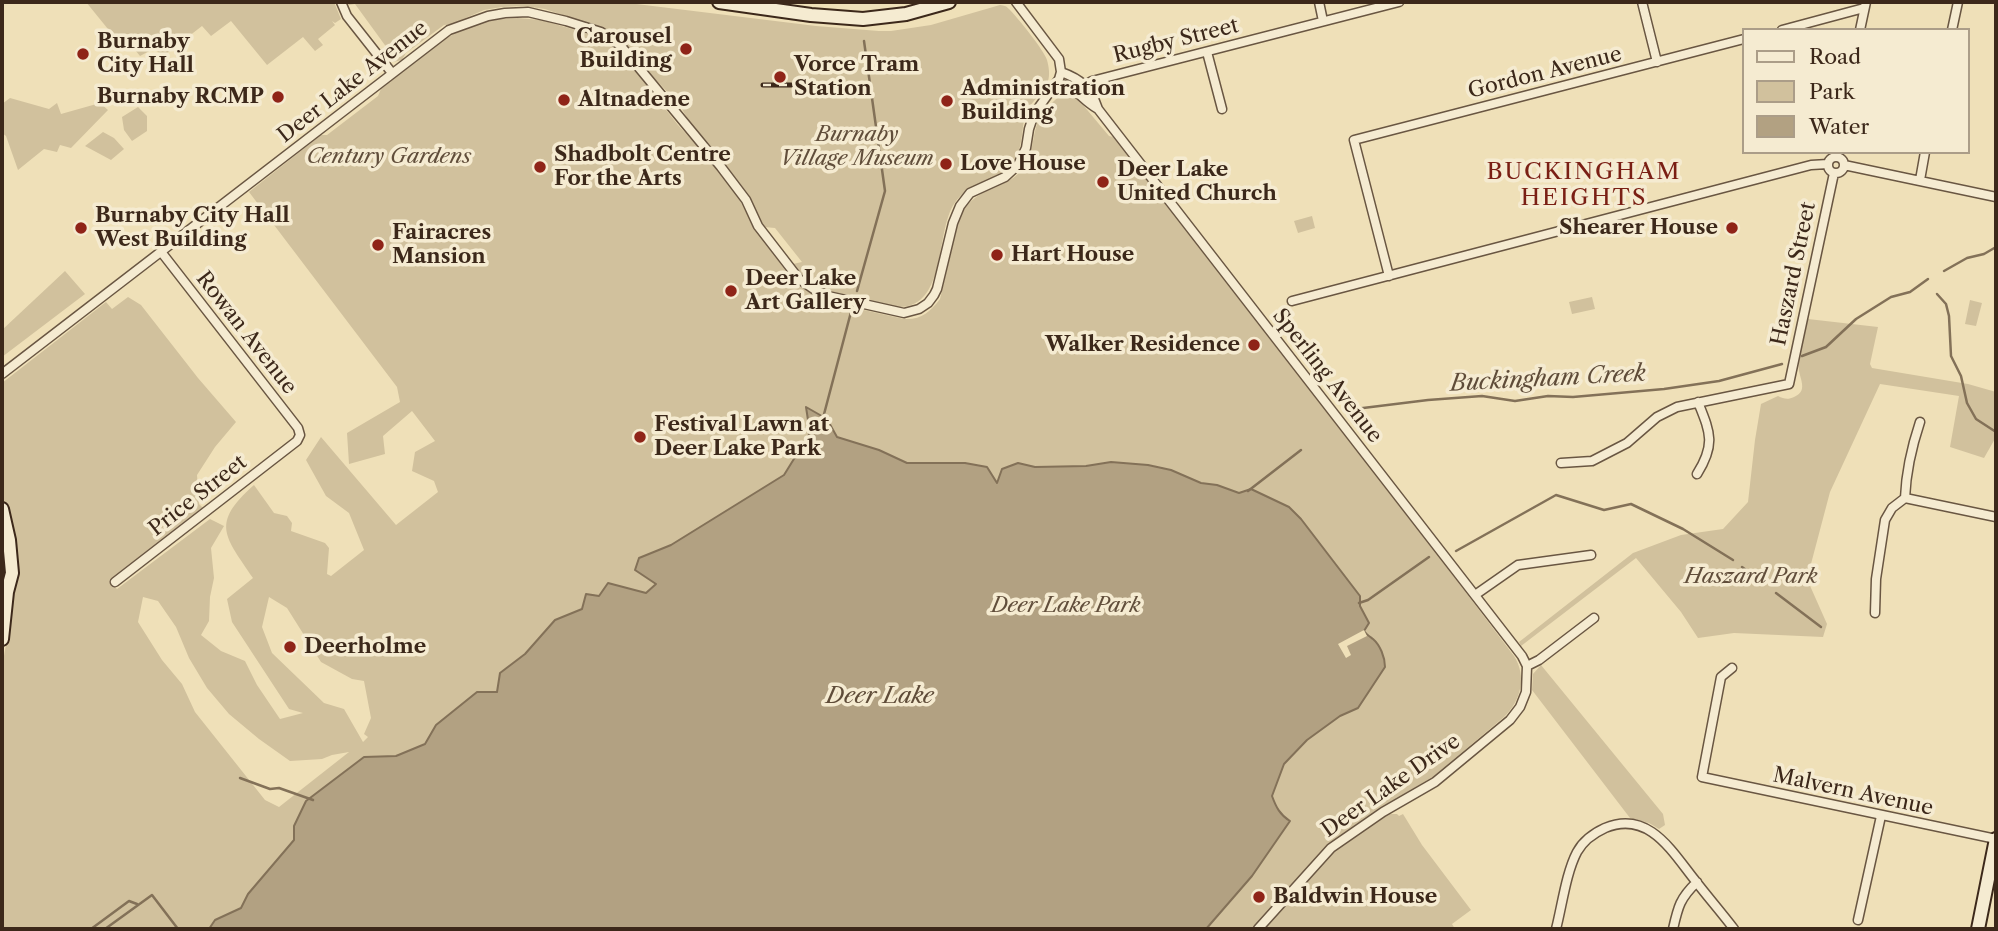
<!DOCTYPE html>
<html>
<head>
<meta charset="utf-8">
<style>
	body { margin:0 }
	#map { position:relative; width:1998px; height:931px; overflow:hidden; background:#efe0b8; font-family:"Libre Caslon Text",serif }
	canvas { display:block }
	.frame { position:absolute; inset:0; border:4px solid #3c281a; pointer-events:none }
	.legend { position:absolute; left:1742px; top:28px; width:228px; height:126px; box-sizing:border-box; background:#f5ebd1; border:2px solid #ab9d88; margin:0; padding:9px 12px; list-style:none; font-size:21px; color:#3c281a }
	.legend li { display:flex; align-items:center; gap:14px; height:35px }
	.legend b { width:35px; border:2px solid #ab9d88 }
</style>
</head>
<body>
<div id="map">
<canvas width="1998" height="931"></canvas>
<div class="frame"></div>
<ul class="legend">
<li><b style="height:9px;background:#f5ebd1"></b>Road</li>
<li><b style="height:19px;background:#d1c19d"></b>Park</li>
<li><b style="height:19px;background:#b2a182"></b>Water</li>
</ul>
</div>
<script>
const ctx = document.querySelector('canvas').getContext('2d');
ctx.lineJoin = 'round';
function paint(path, color) { ctx.fillStyle = color; ctx.fill(path, 'evenodd'); }
function strokePath(path, color, width, dash) { ctx.strokeStyle = color; ctx.lineWidth = width; ctx.lineCap = dash ? 'butt' : 'round'; ctx.setLineDash(dash || []); ctx.stroke(path); }
function drawText(font, color, halo, rows, align = 'center') {
  ctx.font = font + ' "Libre Caslon Text",serif'; ctx.lineWidth = 7; ctx.setLineDash([]); ctx.textBaseline = 'middle'; ctx.strokeStyle = halo; ctx.fillStyle = color; for (const [text, x, y, turn = 0] of rows) {
    ctx.save(); ctx.translate(x, y); ctx.rotate((+turn || 0) * Math.PI / 180); ctx.textAlign = isNaN(turn) ? turn : align; if (halo) ctx.strokeText(text, 0, 0); ctx.fillText(text, 0, 0); ctx.restore();
  }
}
paint(new Path2D(`
	M86,2H334L341,19L335,23L332,21L335,25L318,39L323,45L315,51L303,37L267,65L231,21L211,36L202,26L162,57L155,48L140,56L131,45L125,50Z
	M346,2H620L816,26L879,31H891L931,25L1000,5C1005,6 1005,5 1009,9C1017,17 1044,50 1047,60C1049,67 1050,75 1048,81C1043,95 1029,102 1025,116C1021,132 1023,149 1013,162C996,183 970,179 954,204C935,233 947,308 898,307C888,307 877,303 867,300C833,292 817,292 793,264L802,262L775,228L764,227L749,195L711,146L690,123L679,104L652,76L631,49L612,32L545,9L524,6L502,7L484,10L452,24L444,25L406,53L402,60L393,62L385,58L383,52L387,48L355,4L349,5Z
	M518,18L541,20L596,36L619,50L678,125L702,151L738,197L753,226L788,274L801,287L815,296L828,302L904,319C921,320 930,312 940,299L959,219C974,183 1007,194 1025,165C1039,140 1028,122 1054,101C1061,95 1064,92 1073,93L1109,136L1113,137L1432,548L1437,550L1439,557L1514,656C1527,676 1521,701 1504,717L1434,776L1393,801L1325,851L1254,929H2V667L13,605L14,579L10,518L2,494V383L106,302L112,309L128,297L141,305L198,378L236,422L215,447L197,475L199,504L203,508L113,579L117,585L115,587L117,589L210,519L224,526L211,548L214,578L210,597L209,621L201,635L221,651L245,661L257,685L280,719L303,713L289,709L232,622L227,599L253,578C225,536 210,524 254,485L274,513L287,516L292,523L291,531L325,543L329,548L327,574L331,576L364,550L349,513L326,496L306,460L321,437L396,525L438,492L434,481L412,471L415,452L435,441L412,411L383,436L385,454L349,464L347,433L400,402L397,387L249,192L321,135H327L378,96L381,89C412,65 443,34 480,22C492,18 506,19 518,18ZM143,597L158,601L176,627L189,658L207,688L229,714L259,739L290,761L322,759L332,755L349,752L279,807L265,800L195,712L182,684L162,660L138,622ZM269,597L287,608L321,662L352,679L364,681L371,718L364,734L368,737L363,742L344,709L324,703L272,653L262,627Z
	M10,98L49,109L57,103L61,114L100,103L108,110L71,148L60,145L57,152L44,149L18,170L6,136L2,133V104Z
	M138,107L147,116V131L132,141L124,130L122,117Z
	M103,132L114,138L124,149L111,160L85,146Z
	M1312,216L1315,228L1298,233L1294,221Z
	M65,271L85,294L2,357V330Z
	M1592,297L1595,309L1572,314L1569,302Z
	M1970,300L1982,303L1976,326L1965,324Z
	M1808,319L1878,327L1870,364L1872,368L1968,384L1996,392V437L1984,458L1950,447L1959,396L1880,384L1830,492L1807,579L1827,624L1823,637L1734,633L1698,638L1681,612L1636,558L1521,646L1519,642L1633,553L1681,535L1723,529L1748,502L1755,440L1761,404L1778,396C1784,399 1788,400 1794,397C1811,390 1796,375 1799,363C1801,348 1805,334 1808,319Z
	M1541,665L1663,814L1665,825L1659,829L1649,823L1630,818L1532,690L1533,674Z
	M1389,814H1397L1399,816L1403,814L1422,845L1471,910L1452,924L1455,929H1264L1326,856Z`), '#d1c19d');
const water = new Path2D(`
	M806,407L827,419L837,437L879,450L907,463H965L987,467L997,483L1002,469L1018,463L1035,467L1086,466L1111,462L1148,465L1171,470L1201,483L1217,485L1239,493L1251,489L1289,507L1301,519L1360,596V606L1369,623L1364,631C1366,634 1369,636 1373,639C1380,645 1385,657 1385,667L1358,708L1340,716L1307,740L1284,764L1272,796C1276,807 1280,815 1290,821L1252,876L1206,929H209L215,920L241,908L248,894L294,840V826L306,801L364,757L396,756L425,744L436,725L477,692H497L500,673L525,654L555,620L582,609L586,594L599,596L608,583L646,593L656,584L635,570L639,558L671,545L784,475L810,433Z`);
paint(water, '#b2a182');
strokePath(water, '#837158', 2);
paint(new Path2D(`
	M1364,630L1367,636L1347,646L1351,655L1346,658L1338,644Z`), '#efe0b8');
strokePath(new Path2D(`
	M1944,271L1967,258L1984,254L1996,247
	M857,291L885,191L864,41
	M1937,294L1946,304L1949,316L1951,356L1961,376L1967,403L1976,419L1996,432
	M1802,356L1826,347L1856,319L1891,297L1910,292L1928,279
	M1355,409L1428,400L1482,396L1515,401L1548,396L1573,397L1664,389L1719,381L1782,364
	M823,418L851,312
	M1248,491L1301,450
	M1456,551L1556,495L1604,510L1631,504L1683,529L1733,560
	M1742,567L1765,584
	M1776,593L1821,627
	M1359,603L1368,600L1429,557
	M240,778L270,789L279,788L313,800
	M91,929L129,901L137,904
	M105,929L152,895L178,929`), '#837158', 2.5);
const street = new Path2D(`
	M341,2L347,16L392,73
	M1319,2L1323,21
	M1642,2L1657,62
	M1782,30L1864,8
	M1860,30L1866,2
	M1952,30L1958,2
	M1207,52L1222,109
	M1061,72C1081,79 1091,88 1098,109
	M1057,83C1080,89 1079,98 1098,109L1522,656L1527,666L1526,692L1520,707L1510,720L1435,782L1383,812L1331,848L1258,929
	M1085,85L1092,81L1399,2
	M1828 165a8 8 0 1 1 16 0a8 8 0 1 1-16 0Z
	M1844,165L1996,197
	M1920,180L1925,152
	M1389,276L1354,140L1744,39
	M1292,301L1811,165L1828,164
	M2,374L449,30L488,16L505,13L528,12L566,21L601,32L621,46L721,167L746,200L758,226L799,279L815,290L828,296L904,313L919,309L928,303L934,295L937,289L953,223L960,206L970,193L1005,177L1018,165L1026,148L1029,129L1034,114L1059,79L1061,72L1059,59L1016,2
	M1561,463L1592,461L1627,443L1657,417L1677,407L1789,384L1834,173
	M1697,474C1716,444 1710,432 1698,402
	M1905,498L1996,517
	M115,582L297,441L300,435L298,428L162,253
	M1475,595L1518,565L1591,555
	M1875,613L1876,579L1885,520L1892,508L1905,498C1906,473 1912,446 1920,422
	M1527,666L1539,660L1594,618
	M1732,668L1721,677L1702,777L1996,839
	M1858,920L1881,816
	M1556,929C1562,906 1566,873 1577,852C1583,841 1594,833 1605,828C1648,810 1671,850 1694,879C1707,896 1721,912 1734,929
	M1673,929C1678,907 1680,898 1697,882`);
const secondary = new Path2D(`
	M719,2L811,15L863,19L906,14L949,2
	M2,509L9,540L12,573L7,592L2,639
	M1978,929L1996,839`);
strokePath(street, '#695642', 11);
strokePath(secondary, '#3c281a', 16);
strokePath(street, '#f5ebd1', 8);
strokePath(secondary, '#f5ebd1', 12);
const rail = new Path2D(`
	M763,85H791`);
strokePath(rail, '#3c281a', 5);
strokePath(rail, '#f5ebd1', 2.5, [8]);
for (const [x, y, r, color] of [
	[686,49,7,"#8f2418"],
	[83,54,7,"#8f2418"],
	[780,77,7,"#8f2418"],
	[278,97,7,"#8f2418"],
	[564,100,7,"#8f2418"],
	[947,101,7,"#8f2418"],
	[946,164,7,"#8f2418"],
	[540,167,7,"#8f2418"],
	[1103,182,7,"#8f2418"],
	[81,228,7,"#8f2418"],
	[1732,228,7,"#8f2418"],
	[378,245,7,"#8f2418"],
	[997,255,7,"#8f2418"],
	[731,291,7,"#8f2418"],
	[1254,345,7,"#8f2418"],
	[640,437,7,"#8f2418"],
	[290,647,7,"#8f2418"],
	[1259,897,7,"#8f2418"]
]) { const dot = new Path2D(); dot.arc(x, y, r, 0, 2 * Math.PI); ctx.fillStyle = color; ctx.fill(dot); strokePath(dot, '#f5ebd1', 2.5); }
drawText('bold 21px', '#3c281a', '#f5ebd1', [
	["Carousel",672,37,"right"],
	["Building",672,61,"right"],
	["Burnaby",97,42],
	["City Hall",97,66],
	["Vorce Tram",794,65],
	["Station",794,89],
	["Administration",961,89],
	["Building",961,113],
	["Burnaby RCMP",264,97,"right"],
	["Altnadene",578,100],
	["Shadbolt Centre",554,155],
	["For the Arts",554,179],
	["Love House",960,164],
	["Deer Lake",1117,170],
	["United Church",1117,194],
	["Burnaby City Hall",95,216],
	["West Building",95,240],
	["Shearer House",1718,228,"right"],
	["Fairacres",392,233],
	["Mansion",392,257],
	["Hart House",1011,255],
	["Deer Lake",745,279],
	["Art Gallery",745,303],
	["Walker Residence",1240,345,"right"],
	["Festival Lawn at",654,425],
	["Deer Lake Park",654,449],
	["Deerholme",304,647],
	["Baldwin House",1273,897]
], 'left');
drawText('21px', '#3c281a', '#f5ebd1', [
	["Rugby Street",1176,41,-14],
	["Gordon Avenue",1545,73,-14],
	["Deer Lake Avenue",353,82,-38],
	["Haszard Street",1794,274,-78],
	["Rowan Avenue",246,333,52],
	["Sperling Avenue",1327,376,52],
	["Price Street",198,496,-38],
	["Deer Lake Drive",1391,786,-35],
	["Malvern Avenue",1853,792,12]
]);
drawText('italic 21px', '#614e3b', '#f5ebd1', [
	["Burnaby",857,135],
	["Village Museum",857,159],
	["Century Gardens",389,157],
	["Haszard Park",1751,577],
	["Deer Lake Park",1066,606]
]);
ctx.letterSpacing = '2px';
drawText('23px', '#7a1f14', '#f5ebd1', [
	["BUCKINGHAM",1584,172],
	["HEIGHTS",1584,198]
]);
ctx.letterSpacing = '0px';
drawText('italic 23px', '#5f4c39', '#f5ebd1', [
	["Buckingham Creek",1548,379,-3],
	["Deer Lake",880,696]
]);
</script>
</body>
</html>
